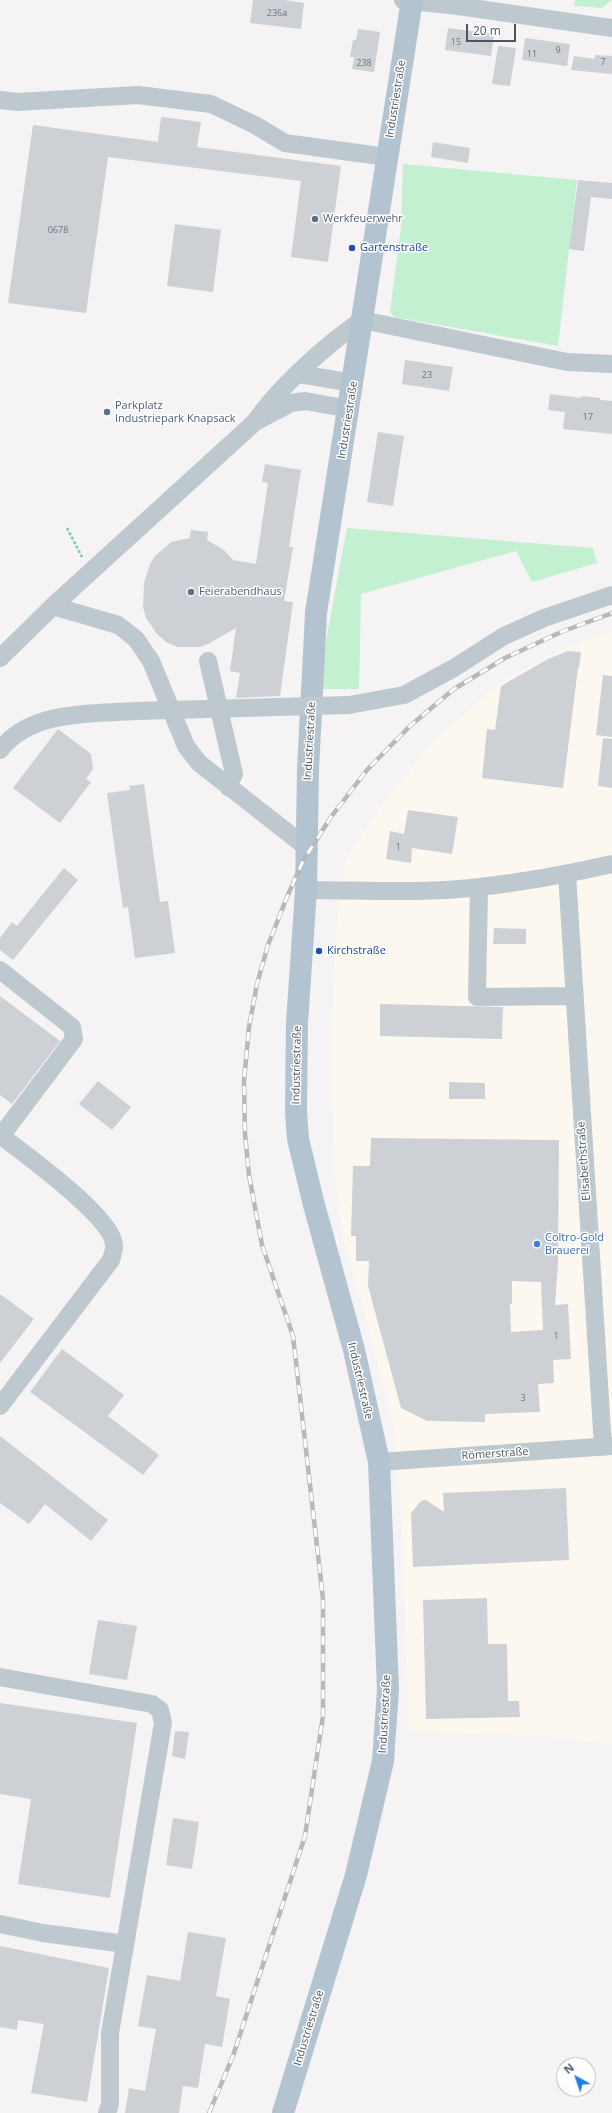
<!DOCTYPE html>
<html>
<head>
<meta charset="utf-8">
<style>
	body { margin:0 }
	#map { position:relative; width:612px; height:2113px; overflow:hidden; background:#f5f3f3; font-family:"Open Sans",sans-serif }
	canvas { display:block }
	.north { position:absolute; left:556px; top:2057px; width:40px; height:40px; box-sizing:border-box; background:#fff; border:1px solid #b7bcbf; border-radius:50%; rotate:320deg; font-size:11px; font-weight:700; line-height:16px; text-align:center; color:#4a5760 }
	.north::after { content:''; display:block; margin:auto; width:14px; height:18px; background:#1d7fe5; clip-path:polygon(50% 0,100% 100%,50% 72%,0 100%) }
	.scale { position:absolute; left:466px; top:24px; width:50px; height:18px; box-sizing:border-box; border:2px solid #4a5760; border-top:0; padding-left:5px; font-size:12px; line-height:14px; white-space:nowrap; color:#4a5760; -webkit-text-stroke:3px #fff; paint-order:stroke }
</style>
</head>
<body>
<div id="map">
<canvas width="612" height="2113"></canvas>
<div class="north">N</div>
<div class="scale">20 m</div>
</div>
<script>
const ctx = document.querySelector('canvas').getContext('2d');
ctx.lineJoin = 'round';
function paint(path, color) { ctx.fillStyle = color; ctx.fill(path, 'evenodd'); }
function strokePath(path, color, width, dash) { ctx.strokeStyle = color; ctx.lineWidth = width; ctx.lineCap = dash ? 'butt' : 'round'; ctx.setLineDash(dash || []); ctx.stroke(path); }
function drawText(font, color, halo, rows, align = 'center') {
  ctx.font = font + ' "Open Sans",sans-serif'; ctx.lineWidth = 3; ctx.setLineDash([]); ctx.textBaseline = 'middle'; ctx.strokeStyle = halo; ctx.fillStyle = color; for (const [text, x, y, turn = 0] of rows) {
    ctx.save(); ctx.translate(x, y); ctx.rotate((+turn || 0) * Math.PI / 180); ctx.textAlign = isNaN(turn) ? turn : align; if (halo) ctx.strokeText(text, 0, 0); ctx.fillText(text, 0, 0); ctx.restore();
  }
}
paint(new Path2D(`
	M612,631V1744L561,1737L408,1730L403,1548L397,1460L392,1418L342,1231L334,1171L331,1054L335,936L345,861L377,812L431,744L497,685L564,649Z`), '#fdf8ef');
paint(new Path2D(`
	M575,0H612L602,8L574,6Z
	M403,164L577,180L558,346L394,317L390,312L401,227Z
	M347,528L593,548L597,563L532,582L516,551L361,594L359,689H321L324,651Z`), '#c4f0d2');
paint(new Path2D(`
	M253,0H284L304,3L301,29L250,23Z
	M448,28L494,34L491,56L445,50Z
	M358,29L380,32L374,72L352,69L354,57H350L353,40H356Z
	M525,38L570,44L567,66L522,60Z
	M498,46L516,48L510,86L492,84Z
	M595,55L612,56V74L571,70L574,56L595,59Z
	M161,117L201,122L197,147L341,166L328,262L291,257L301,181L108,157L86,313L8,303L33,125L158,142Z
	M433,142L470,148L468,163L431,157Z
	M578,180L612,183V199L591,197L584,251L569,249Z
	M175,224L221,230L213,292L167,286Z
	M405,360L453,367L449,391L402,384Z
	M550,394L581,398V396L600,398V400L612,401V434L563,429L565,412L548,410Z
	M378,432L404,436L393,506L367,502Z
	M265,464L301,470L289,547H293L284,601L293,602L280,696L236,698L240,673L230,671L236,628L208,644L199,647H177L166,642L157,634L146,618L143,607L144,583L150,564L155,556L171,542L190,538L191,530L208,532L207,540L224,550L233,560L256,564L268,483L262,482Z
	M568,651L581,652L579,668H578L563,788L482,778L487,729L495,730L501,686L548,659Z
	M603,675L612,676V737L596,735Z
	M58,729L91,754L93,769L86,779L91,782L60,823L13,788Z
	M603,738L612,739V788L598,786Z
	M144,784L160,902L168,901L175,953L135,958L128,907L123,908L107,793L130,790L129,786Z
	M408,810L458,817L452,854L412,848L411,863L386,859L390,831L404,834Z
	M64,868L78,880L13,960L0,950V938L12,922L17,926Z
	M494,928L526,929V944H493Z
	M0,996L60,1041L12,1104L0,1095Z
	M380,1004L503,1007L502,1039L380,1036Z
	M98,1081L131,1107L112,1130L79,1104Z
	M449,1082L485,1083V1099H449Z
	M371,1138L559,1140L558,1263L555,1305L568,1304L571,1359L553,1360L554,1383L538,1384L540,1412L485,1414V1422L427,1421L401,1408L368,1286L369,1261H356V1236H351L353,1166H370ZM512,1281L541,1282L543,1330L511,1332L510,1304H512Z
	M0,1294L34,1319L0,1363Z
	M62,1349L124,1395L108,1416L159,1455L143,1475L30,1392Z
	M0,1436L108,1520L91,1541L45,1504L29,1524L0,1503Z
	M566,1488L569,1560L413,1567L411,1513L421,1501L426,1500L444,1512L443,1493Z
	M487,1598L488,1644H507L508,1701H519L520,1717L426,1719L423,1600Z
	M98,1620L137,1626L127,1680L89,1674Z
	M0,1703L137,1723L110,1898L18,1884L31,1799L0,1794Z
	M175,1731L189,1732L185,1759L172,1756Z
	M173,1818L199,1822L192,1869L166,1865Z
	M188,1932L226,1938L216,1996L230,1999L222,2047L205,2044L198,2088L183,2086L179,2113H125L129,2088L145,2091L156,2029L138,2026L147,1975L180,1981Z
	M0,1946L109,1968L87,2102L31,2093L44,2024L18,2020L17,2030L0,2027Z`), '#cdd0d5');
strokePath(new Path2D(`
	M67,528L82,557`), '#7bcfa1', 2.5, [3, 2]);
strokePath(new Path2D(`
	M403,0L458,6L612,28
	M0,100L17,102L138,95L211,104L255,125L285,143L387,157
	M299,374L353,383
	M257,421L291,403L305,401L350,409
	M53,606L118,625L136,639L151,661L186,746L199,763L306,847
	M0,658L53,606L255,422C279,387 327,344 362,320L567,362L612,364
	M208,661L234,774L228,787
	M349,705L404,695L454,668L504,636L544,618L612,595
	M0,750C31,710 91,714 136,711
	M567,874L603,1447
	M479,887L477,997L573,996
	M306,890C363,890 422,894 480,887C524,882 568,874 612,864
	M0,970L72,1027L74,1039L1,1136
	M0,1135C23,1153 113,1217 114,1245C115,1249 112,1255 111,1260L0,1406
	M379,1462L612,1446
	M0,1677L152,1704L160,1710L163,1723L110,2033V2104L107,2113
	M0,1924L43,1933L125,1944`), '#bec8cf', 18);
strokePath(new Path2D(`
	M283,2113L356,1875L383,1761L388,1689L379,1462L354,1350L314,1205L298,1139L296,1112L297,1023L306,890L308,770L316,613L412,0`), '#b3c4d0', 22);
const rail = new Path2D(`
	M209,2113L233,2056L305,1836L323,1716V1599L293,1336L262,1245L249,1175L245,1134L244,1081L249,1027L257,984L268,945L287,897L303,861L331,817L367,770L410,726L454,689L505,658L561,632L612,613`);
strokePath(rail, '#b5b8bd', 4.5);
strokePath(rail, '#fff', 3, [9]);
strokePath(new Path2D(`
	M136,711L349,705`), '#bec8cf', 18);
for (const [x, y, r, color] of [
	[315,219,4,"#5c6f8a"],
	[352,248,4,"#1a4fb4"],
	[107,412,4,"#5c6f8a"],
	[191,592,4,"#5c6f8a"],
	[319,951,4,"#1a4fb4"],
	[537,1244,4,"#3f7fe0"]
]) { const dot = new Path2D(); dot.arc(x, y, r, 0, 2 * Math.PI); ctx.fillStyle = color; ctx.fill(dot); strokePath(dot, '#fff', 1.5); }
drawText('9px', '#6b757d', null, [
	["236a",277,13],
	["15",456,42],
	["9",558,50],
	["11",532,54],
	["7",603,62],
	["238",364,63],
	["0678",58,230],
	["23",427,375],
	["17",588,417],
	["1",398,847],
	["1",556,1336],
	["3",523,1398]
]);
drawText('11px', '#4a5760', '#fff', [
	["Industriestraße",396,99,-81],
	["Industriestraße",348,420,-81],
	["Industriestraße",310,741,-87],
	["Industriestraße",297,1065,-89],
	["Elisabethstraße",584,1161,-94],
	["Industriestraße",360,1381,77],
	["Römerstraße",495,1454,-4],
	["Industriestraße",385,1714,-87],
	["Industriestraße",309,2028,-73]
]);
drawText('11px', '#4e5e75', '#fff', [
	["Werkfeuerwehr",323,219],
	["Parkplatz",115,406],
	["Industriepark Knapsack",115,419],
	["Feierabendhaus",199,592]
], 'left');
drawText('11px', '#164399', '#fff', [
	["Gartenstraße",360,248],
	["Kirchstraße",327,951]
], 'left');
drawText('11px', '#366cbe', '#fff', [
	["Coltro-Gold",545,1238],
	["Brauerei",545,1251]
], 'left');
</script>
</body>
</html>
